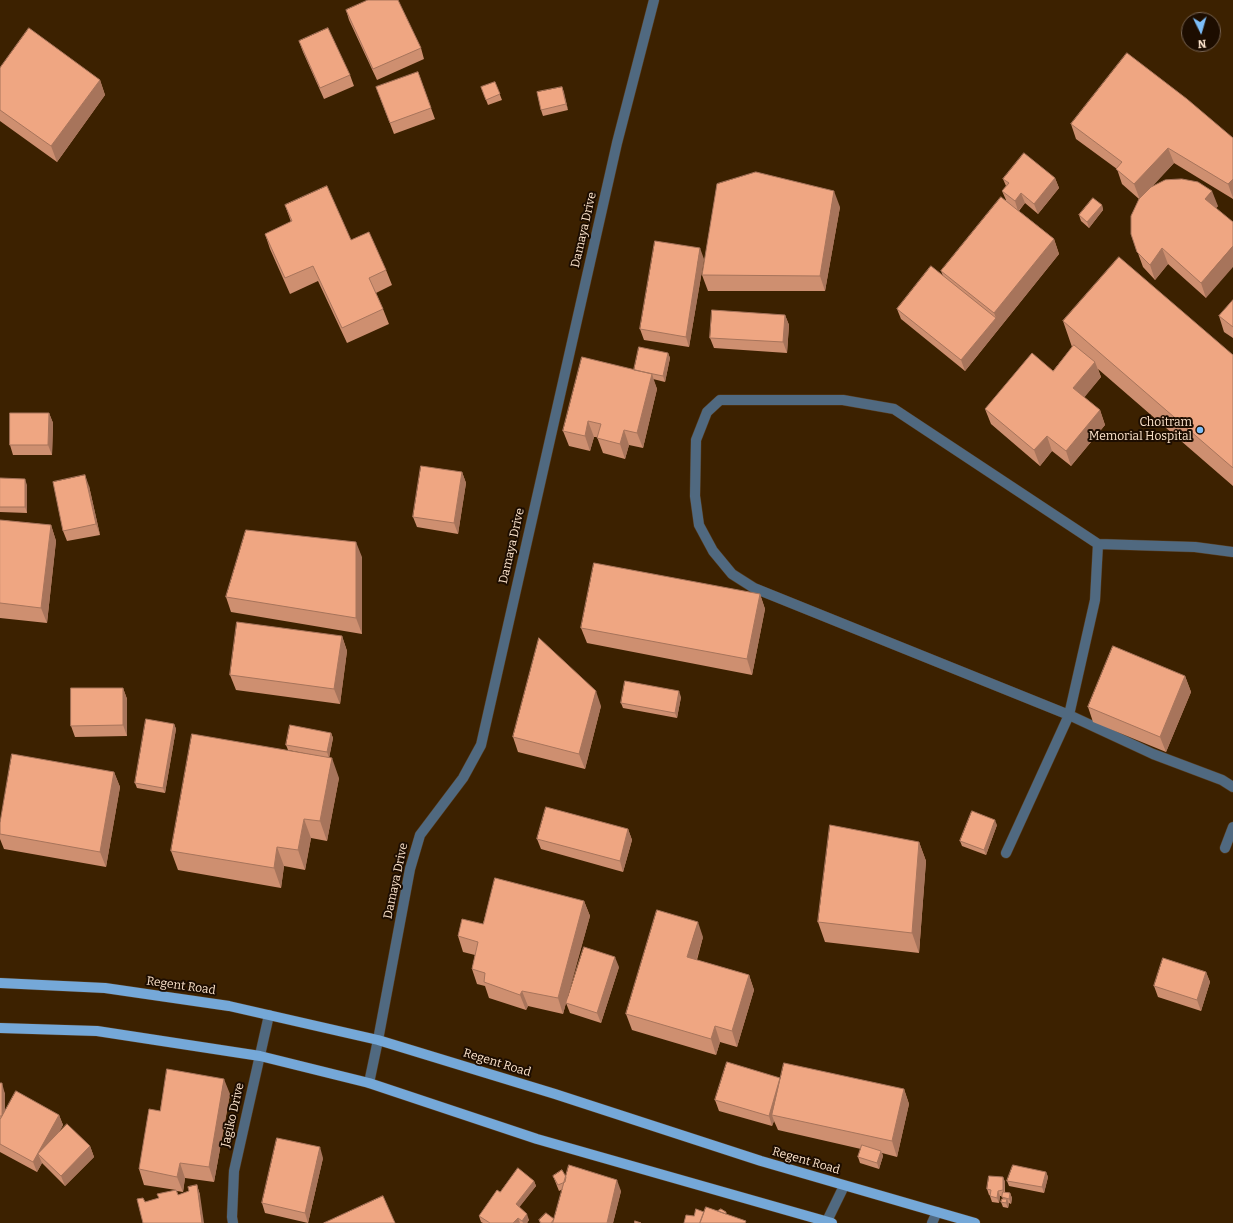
<!DOCTYPE html>
<html>
<head>
<meta charset="utf-8">
<style>
	body { margin:0 }
	#map { position:relative; width:1233px; height:1223px; overflow:hidden; background:#3c2100; font-family:Bitter,serif }
	canvas { display:block }
	.north { position:absolute; left:1181px; top:12px; width:40px; height:40px; box-sizing:border-box; background:#1d0d00; border:1px solid #776352; border-radius:50%; rotate:175deg; font-size:11px; font-weight:700; line-height:16px; text-align:center; color:#fde4cc }
	.north::after { content:''; display:block; margin:auto; width:14px; height:18px; background:#7dbef9; clip-path:polygon(50% 0,100% 100%,50% 72%,0 100%) }
</style>
</head>
<body>
<div id="map">
<canvas width="1233" height="1223"></canvas>
<div class="north">N</div>
</div>
<script>
const ctx = document.querySelector('canvas').getContext('2d');
ctx.lineJoin = 'round';
function strokePath(path, color, width, dash) { ctx.strokeStyle = color; ctx.lineWidth = width; ctx.lineCap = dash ? 'butt' : 'round'; ctx.setLineDash(dash || []); ctx.stroke(path); }
function paint(path, color) { ctx.fillStyle = color; ctx.fill(path, 'evenodd'); }
function drawText(font, color, halo, rows, align = 'center') {
  ctx.font = font + ' Bitter,serif'; ctx.lineWidth = 4; ctx.setLineDash([]); ctx.textBaseline = 'middle'; ctx.strokeStyle = halo; ctx.fillStyle = color; for (const [text, x, y, turn = 0] of rows) {
    ctx.save(); ctx.translate(x, y); ctx.rotate((+turn || 0) * Math.PI / 180); ctx.textAlign = isNaN(turn) ? turn : align; if (halo) ctx.strokeText(text, 0, 0); ctx.fillText(text, 0, 0); ctx.restore();
  }
}
const service = new Path2D(`
	M1098,544L1195,547L1233,552
	M1225,848L1233,827
	M1006,853L1069,715L1095,600L1098,544L894,409L843,400H720L707,412L696,440L695,496L699,525L713,551L732,574L754,588L1069,715L1153,754L1222,780L1233,787
	M932,1223L937,1212`);
const minor = new Path2D(`
	M369,1083L378,1040L410,869L420,835L463,778L481,745L617,143L654,0
	M233,1223L232,1217L234,1171L269,1015
	M826,1223L844,1186`);
const primary = new Path2D(`
	M0,983L105,988L229,1006L378,1040L555,1094L761,1161L975,1223
	M0,1028L97,1031L260,1056L369,1083L537,1139L832,1223`);
strokePath(service, '#573c1d', 11);
strokePath(minor, '#573c1d', 11);
strokePath(primary, '#573c1d', 11);
strokePath(service, '#506980', 10);
strokePath(minor, '#506980', 10);
strokePath(primary, '#75a8d8', 10);
paint(new Path2D(`
	M346,10L421,48L424,59L377,80L349,20Z
	M299,41L350,75L354,86L324,99L303,52Z
	M0,68L100,80L105,95L57,162L0,121Z
	M418,72L435,119L394,134L376,87Z
	M495,82L502,100L488,105L481,87Z
	M562,87L568,110L543,116L541,110Z
	M1071,124L1233,138V199L1174,163L1151,187L1218,206L1216,208L1206,298L1168,264L1155,280L1143,267L1131,234L1139,199L1122,184L1117,169L1076,139Z
	M1055,178L1059,188L1038,214L1025,203L1019,211L1054,239L1059,254L965,371L901,319L897,309L943,276L941,271L1006,200L1002,191L1006,186L1003,179Z
	M285,205L351,240L386,270L392,285L376,293L383,309L389,324L347,343L318,281L290,294L270,249L265,234L291,222Z
	M1102,205L1103,210L1089,228L1081,221L1079,215Z
	M840,207L825,291H708L702,275Z
	M704,259L689,347L644,340L640,329Z
	M1233,300V338L1224,332L1219,316Z
	M785,315L789,325L787,353L714,348L710,338Z
	M1063,321L1233,355V486L1098,369L1101,377L1084,397L1100,410L1105,425L1071,466L1052,451L1040,466L991,424L985,409L1053,371L1072,347Z
	M668,353L670,358L665,382L653,379L657,389L643,448L629,445L625,459L603,453L597,437H594L590,451L569,446L563,431L634,370Z
	M49,413L53,423L52,455H13L10,445Z
	M462,472L466,483L458,534L417,527L413,517Z
	M0,478L27,485V513L0,512Z
	M89,486L100,535L67,541L63,531Z
	M0,520L51,525L56,541L47,623L0,618Z
	M362,557V634L231,612L226,597Z
	M760,594L765,609L752,675L587,643L581,628Z
	M342,636L347,651L340,704L236,690L230,675Z
	M1185,676L1191,692L1166,752L1093,722L1088,707Z
	M123,688L127,699V736L75,737L71,726Z
	M681,697L677,718L623,708L621,703Z
	M601,706L585,769L518,752L513,737Z
	M174,724L176,729L165,793L137,788L135,783Z
	M331,733L333,738L329,758L288,750L286,745Z
	M114,772L120,787L106,867L4,849L0,839V823Z
	M339,778L327,841L311,838L305,870L284,866L281,888L178,870L171,851Z
	M997,825L986,855L962,846L960,841Z
	M628,829L632,840L623,872L541,849L537,839Z
	M919,842L926,861L919,953L825,942L818,922Z
	M584,901L590,916L567,998L619,967L601,1023L570,1013L566,1003L563,1014L528,1006L526,1010L489,998L485,986L477,984L472,969L475,955L463,952L458,936L483,924Z
	M703,937L697,960L749,975L754,990L737,1047L720,1042L716,1055L632,1030L626,1014Z
	M1206,972L1210,982L1201,1011L1158,997L1154,986Z
	M780,1078V1079L904,1089L909,1104L897,1157L882,1153L883,1156L879,1169L860,1163L858,1157L861,1149L778,1130L774,1121L772,1126L719,1111L715,1100Z
	M0,1083L5,1094V1110L59,1115L63,1125L59,1132L90,1146L94,1157L65,1186L42,1163L37,1172L0,1152Z
	M230,1094L214,1182L185,1178L183,1192L177,1191L178,1195L189,1191L197,1185L200,1195L145,1202L159,1198L176,1190L144,1185L139,1169L160,1111Z
	M323,1158L308,1223L265,1213L262,1203Z
	M1046,1172L1048,1177L1044,1193L1009,1186L1007,1181Z
	M553,1176L566,1177L621,1191L613,1223H540L539,1220H554L563,1189L559,1191Z
	M1003,1177L1005,1182V1192L1010,1193L1012,1198L1011,1204L1009,1203L1008,1208L1003,1207L1001,1202L1003,1199L1002,1196H1000L999,1203L992,1202L990,1196V1195H989L987,1189Z
	M534,1181L536,1186L519,1207L529,1220L527,1223H483L481,1222L479,1216L500,1192Z`), '#ce8f70');
paint(new Path2D(`
	M100,80L105,95L57,162L51,146Z
	M562,87L564,92L568,110L566,104Z
	M1168,148L1174,163L1140,200L1134,184Z
	M1055,178L1059,188L1038,214L1034,204Z
	M1233,179V198L1228,184Z
	M834,191L840,207L825,291L820,276Z
	M1212,191L1218,206L1211,214L1205,199Z
	M1021,193L1025,203L1018,211L1015,201Z
	M1102,205L1103,210L1089,228L1087,222Z
	M1054,239L1059,254L965,371L961,360L996,318L994,313Z
	M1233,246V267L1206,298L1201,283Z
	M700,248L704,259L689,347L686,337Z
	M1162,248L1168,264L1155,280L1150,265Z
	M785,315L789,325L787,353L783,342Z
	M668,353L670,358L665,382L663,376Z
	M1095,362L1101,377L1079,404L1073,388Z
	M652,374L657,389L643,448L637,433Z
	M1100,410L1105,425L1071,466L1066,451Z
	M49,413L53,423L52,455L48,445Z
	M588,421L594,437L590,451L585,436Z
	M624,430L629,445L625,459L620,444Z
	M1047,436L1052,451L1040,466L1034,450Z
	M462,472L466,483L458,534L454,523Z
	M85,475L89,486L100,535L96,524Z
	M25,479L27,485V513L25,507Z
	M51,525L56,541L47,623L41,608Z
	M356,542L362,557V634L356,618Z
	M760,594L765,609L752,675L747,659Z
	M342,636L347,651L340,704L334,689Z
	M1185,676L1191,692L1166,752L1160,737Z
	M123,688L127,699V736L123,725Z
	M596,691L601,706L585,769L579,754Z
	M679,691L681,697L677,718L675,713Z
	M174,724L176,729L165,793L163,788Z
	M331,733L333,738L329,758L327,752Z
	M332,758L339,778L327,841L320,821Z
	M114,772L120,787L106,867L100,852Z
	M304,819L311,838L305,870L298,850Z
	M995,820L997,825L986,855L984,850Z
	M628,829L632,840L623,872L620,861Z
	M919,842L926,861L919,953L912,933Z
	M277,847L284,866L281,888L274,868Z
	M584,901L590,916L563,1014L558,998Z
	M698,922L703,937L693,972L687,957Z
	M615,957L619,967L601,1023L597,1013Z
	M1206,972L1210,982L1201,1011L1197,1000Z
	M749,975L754,990L737,1047L732,1031Z
	M522,991L528,1006L526,1010L520,995Z
	M715,1026L720,1042L716,1055L711,1039Z
	M780,1078L784,1088L772,1115L774,1121L772,1126L769,1116Z
	M224,1079L230,1094L214,1182L209,1167Z
	M2,1083L5,1094V1127L2,1116Z
	M904,1089L909,1104L897,1157L892,1141Z
	M59,1115L63,1125L44,1159L38,1154L42,1163L37,1172L33,1162Z
	M90,1146L94,1157L65,1186L61,1176Z
	M320,1147L323,1158L308,1223L305,1213Z
	M881,1151L883,1156L879,1169L877,1163Z
	M180,1163L185,1178L183,1192L177,1177Z
	M1046,1172L1048,1177L1044,1193L1042,1187Z
	M1003,1177L1005,1182L1004,1196L1003,1190Z
	M617,1180L621,1191L613,1223H607Z
	M534,1181L536,1186L518,1209L516,1204Z
	M197,1185L200,1195L204,1223H202Z
	M998,1191L1000,1196L999,1203L997,1198Z
	M1010,1193L1012,1198L1011,1204L1009,1199Z
	M1007,1199L1009,1204L1008,1208L1006,1203Z
	M527,1214L529,1220L527,1223H523L522,1221Z
	M518,1218L520,1223H513Z`), '#a7745b');
const building = new Path2D(`
	M368,0H398L421,48L373,69L346,10Z
	M29,28L100,80L51,146L0,110V68Z
	M328,28L350,75L320,88L299,41Z
	M1127,53L1187,99L1233,138V179L1228,184L1168,148L1134,184L1116,169L1122,162L1071,124Z
	M418,72L431,108L390,123L376,87Z
	M495,82L500,94L486,100L481,87Z
	M562,87L566,104L541,110L537,92Z
	M1024,153L1055,178L1034,204L1021,193L1015,201L1002,191L1009,183L1003,179Z
	M756,172L834,191L820,276L702,275L717,184Z
	M1182,179L1198,182L1212,191L1205,199L1233,222V246L1201,283L1162,248L1150,265L1137,252L1131,234V216L1139,199L1151,187L1165,180Z
	M327,186L351,240L369,232L386,270L369,278L383,309L342,328L313,266L285,278L265,234L292,221L285,205Z
	M1001,197L1054,239L994,313L941,271Z
	M1093,198L1102,205L1087,222L1079,215Z
	M655,241L700,248L686,337L640,329Z
	M1119,257L1233,355V468L1063,321Z
	M931,266L996,318L961,360L897,309Z
	M1233,300V327L1219,316Z
	M712,310L785,315L783,342L710,338Z
	M1074,345L1095,362L1073,388L1100,410L1066,451L1047,436L1034,450L985,409L1032,353L1053,371Z
	M639,347L668,353L663,376L634,370Z
	M582,357L652,374L637,433L624,430L620,444L597,438L601,424L588,421L585,436L563,431Z
	M10,413H49L48,445H10Z
	M421,466L462,472L454,523L413,517Z
	M85,475L96,524L63,531L53,482Z
	M0,478L25,479V507H0Z
	M0,520L51,525L41,608L0,603Z
	M246,530L356,542V618L226,597Z
	M594,563L760,594L747,659L581,628Z
	M237,622L342,636L334,689L230,675Z
	M539,638L596,691L579,754L513,737Z
	M1113,646L1185,676L1160,737L1088,707Z
	M625,681L679,691L675,713L621,703Z
	M71,688H123V725L71,726Z
	M146,719L174,724L163,788L135,783Z
	M290,725L331,733L327,752L286,745Z
	M192,734L332,758L320,821L304,819L298,850L277,847L274,868L171,851Z
	M12,754L114,772L100,852L0,834V823Z
	M546,807L628,829L620,861L537,839Z
	M972,811L995,820L984,850L960,841Z
	M830,825L919,842L912,933L818,922Z
	M495,878L584,901L558,998L522,991L520,995L484,982L485,973L472,969L478,942L458,936L462,919L483,924Z
	M657,910L698,922L687,957L749,975L732,1031L715,1026L711,1039L626,1014Z
	M584,947L615,957L597,1013L566,1003Z
	M1163,958L1206,972L1197,1000L1154,986Z
	M727,1062L780,1078L769,1116L715,1100Z
	M784,1063L904,1089L892,1141L772,1115Z
	M167,1069L224,1079L209,1167L180,1163L177,1177L139,1169L149,1109L160,1111Z
	M0,1083H2V1116H0Z
	M16,1091L59,1115L33,1162L0,1144V1120Z
	M67,1124L90,1146L61,1176L38,1154Z
	M277,1138L320,1147L305,1213L262,1203Z
	M862,1145L881,1151L877,1163L858,1157Z
	M569,1165L617,1180L607,1223H553Z
	M1013,1165L1046,1172L1042,1187L1007,1181Z
	M518,1168L534,1181L516,1204L527,1214L522,1221L518,1218L513,1223H490L479,1216L497,1190L500,1192Z
	M562,1170L566,1177L565,1182L558,1185L553,1176Z
	M989,1176L1003,1177V1190L998,1191L997,1198L990,1196L991,1190L987,1189Z
	M197,1185L202,1223H143L137,1199L143,1198L145,1202L159,1198L157,1194L176,1190L178,1195L189,1191L188,1187Z
	M1003,1192L1010,1193L1009,1199L1002,1197Z
	M383,1196L395,1223H324Z
	M1002,1199H1007L1006,1203L1001,1202Z
	M706,1207L746,1221L745,1223H700Z
	M696,1209L704,1212L700,1223H684L686,1215L694,1216Z
	M721,1209L726,1212V1214L718,1211Z
	M546,1213L554,1219L551,1223H541L539,1220Z
	M635,1221L641,1223H635Z`);
paint(building, '#efa682');
strokePath(building, '#a7745b', 1);
for (const [x, y, r, color] of [
	[1200,430,4,"#7dbef9"]
]) { const dot = new Path2D(); dot.arc(x, y, r, 0, 2 * Math.PI); ctx.fillStyle = color; ctx.fill(dot); strokePath(dot, '#1d0d00', 1.5); }
drawText('12px', '#fde4cc', '#1d0d00', [
	["Damaya Drive",584,230,-77],
	["Damaya Drive",512,546,-77],
	["Damaya Drive",396,881,-78],
	["Regent Road",181,986,8],
	["Regent Road",497,1063,17],
	["Jagiko Drive",233,1115,-77],
	["Regent Road",806,1161,16]
]);
drawText('12px', '#fde4cc', '#1d0d00', [
	["Choitram",1192,423],
	["Memorial Hospital",1192,437]
], 'right');
</script>
</body>
</html>
